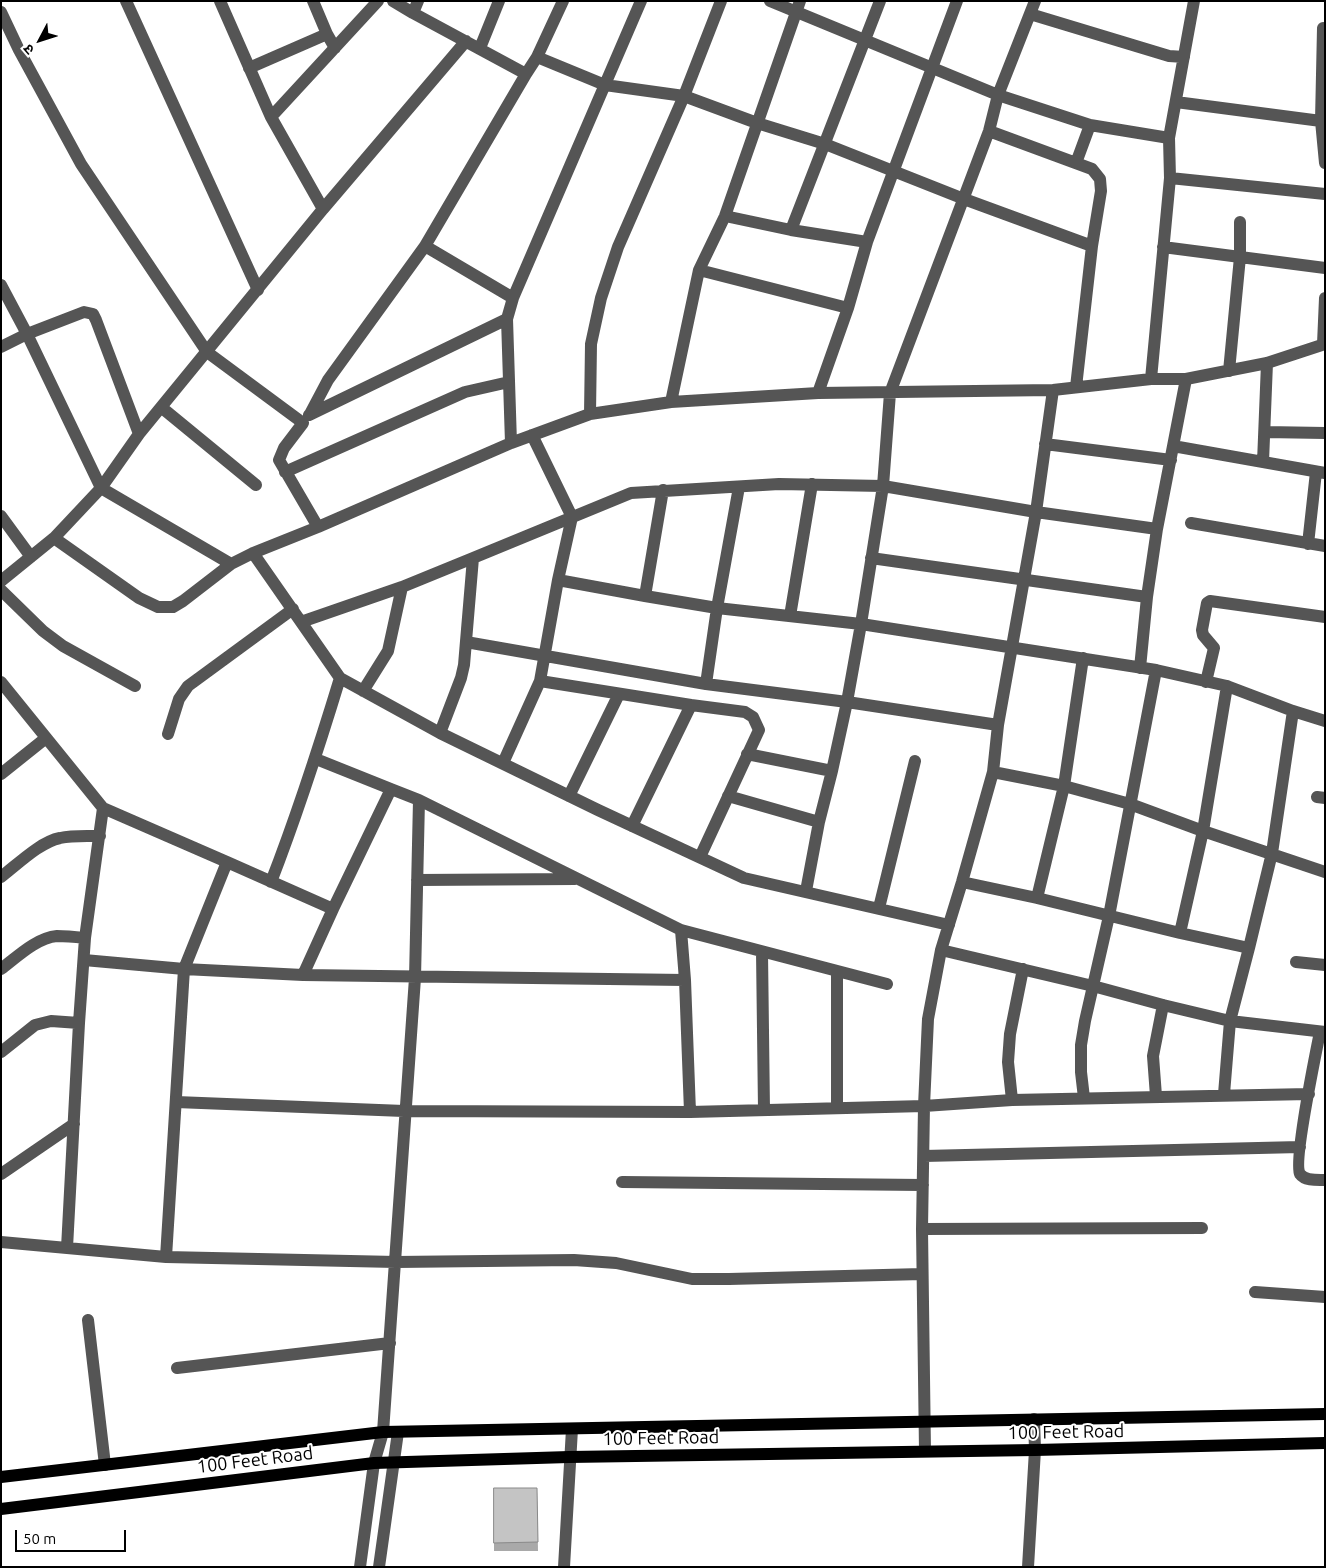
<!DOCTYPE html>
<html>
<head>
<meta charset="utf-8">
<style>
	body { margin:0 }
	#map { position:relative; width:1326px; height:1568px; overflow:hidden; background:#fff; font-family:Ubuntu,"Noto Sans Devanagari",sans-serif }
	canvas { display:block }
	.frame { position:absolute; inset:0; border:2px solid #000; pointer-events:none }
	.north { position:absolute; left:15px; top:15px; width:50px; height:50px; -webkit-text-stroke:4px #fff; paint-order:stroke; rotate:230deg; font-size:14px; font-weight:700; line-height:20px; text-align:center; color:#000 }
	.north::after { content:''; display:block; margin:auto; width:18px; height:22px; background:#000; clip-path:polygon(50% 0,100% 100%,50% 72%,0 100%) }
	.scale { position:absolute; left:15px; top:1530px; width:111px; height:22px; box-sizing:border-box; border:2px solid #000; border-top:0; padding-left:6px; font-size:15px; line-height:18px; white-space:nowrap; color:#000; -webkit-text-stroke:4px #fff; paint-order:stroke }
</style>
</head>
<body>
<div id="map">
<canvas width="1326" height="1568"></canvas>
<div class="frame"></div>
<div class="north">उ</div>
<div class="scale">50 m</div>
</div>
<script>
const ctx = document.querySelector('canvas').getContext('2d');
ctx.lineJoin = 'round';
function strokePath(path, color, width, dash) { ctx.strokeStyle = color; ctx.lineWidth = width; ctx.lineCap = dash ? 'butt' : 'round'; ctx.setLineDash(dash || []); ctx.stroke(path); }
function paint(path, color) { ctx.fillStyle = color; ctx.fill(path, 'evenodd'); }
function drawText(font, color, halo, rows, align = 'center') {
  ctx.font = font + ' Ubuntu,sans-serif'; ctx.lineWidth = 4; ctx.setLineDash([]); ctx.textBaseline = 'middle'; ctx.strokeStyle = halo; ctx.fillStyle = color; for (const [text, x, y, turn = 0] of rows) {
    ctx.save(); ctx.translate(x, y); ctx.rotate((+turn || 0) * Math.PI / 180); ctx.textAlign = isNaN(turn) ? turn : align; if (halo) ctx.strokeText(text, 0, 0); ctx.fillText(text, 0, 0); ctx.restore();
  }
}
strokePath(new Path2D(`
	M126,1L258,290
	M220,1L271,117
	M313,1L327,34
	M393,1L413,13L526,74L537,57L563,1
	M770,1L998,95L1090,125L1169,138
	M1,12L19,50L81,164L207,352L303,423L284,448L279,460L318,527
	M413,13L418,1
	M1030,14L1169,56L1184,57
	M1323,28L1321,121L1325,163
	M480,48L499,1
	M537,57L605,85L684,96L757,123L825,144L964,199L1092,246
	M249,68L327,34L335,48
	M1176,102L1321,121
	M989,131L1092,169L1100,179L1101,191L1092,246L1076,387
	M1076,163L1090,125
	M1170,178L1325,194
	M323,209L466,41
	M725,216L791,230L880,1
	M791,230L867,242
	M425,246L513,298
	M1163,247L1325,268
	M699,270L848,308
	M1,285L27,334L84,312L93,314L96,320L139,434
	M1323,344L1325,298
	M1,347L27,334L101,488L231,564
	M1229,371L1240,257V222
	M1151,379L1170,178L1169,138L1194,1
	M818,393L848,308L867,242L957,1
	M671,402L699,270L725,216L800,1
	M161,407L256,485
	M310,414L328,380L425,246L526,74
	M590,414L591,344L601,298L618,247L684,96L721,1
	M309,415L507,319
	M1265,432L1325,433
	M532,435L572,517L558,580L645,596L717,608L861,624L1156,670L1227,686L1293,711L1325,721
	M511,443L507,319L513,298L641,1
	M1045,444L1171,460
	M1173,446L1325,473
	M1263,462L1267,363
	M285,472L465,392L509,382
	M1,516L31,557
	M1191,523L1325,546
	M54,538L101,488L139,434L323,209L271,117L378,1
	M1308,544L1316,472
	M253,553L340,678L440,733L598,810L744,878L949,925
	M871,558L1147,597
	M1,581L54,538L139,598L158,607H173L183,601L231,564L253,553L318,527L511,443L590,414L671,402L818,393L1053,390L1151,379H1186L1267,363L1325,344
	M1,590L43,631L63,646L135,686
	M645,596L663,490
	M790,616L812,484
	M301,622L402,587L473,558
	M466,642L706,684L847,702L998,725
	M1140,668L1147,597L1157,529L1186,379
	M540,681L691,705
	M1,682L103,808L85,938L79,1023L67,1248
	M1206,682L1214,648L1203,635L1202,630L1207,603L1210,601L1325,617
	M706,684L717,608L739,487
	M363,691L388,651L402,587
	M440,733L461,678L464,665L473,558L631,493L779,484L883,486L1036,512L1157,529
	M168,734L179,699L188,686L293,609
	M747,754L832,771
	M316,759L391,789
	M503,763L540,681L558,580
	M993,772L1064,786L1130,804L1203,831L1325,872
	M1,774L46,738
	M569,796L619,694
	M728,796L819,822
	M1317,797L1325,798
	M103,808L227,862L184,969L166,1257
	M632,826L691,705L745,712L753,717L759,730L700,857
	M227,862L333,909L303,975
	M1,877C18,864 40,842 60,838C73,835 87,836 100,836
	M417,880L575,879
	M271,882C297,815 319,747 340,678
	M962,882L1037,898L1064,786L1083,658
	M806,891L819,822L832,771L847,702L861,624L883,486L890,393L989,131L998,95L1035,1
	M1037,898L1180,933L1249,948L1230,1021L1224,1094
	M879,908L915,761
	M333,909L391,789L419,800
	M1180,933L1203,831L1227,686
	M1249,948L1272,853L1293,711
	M941,950L1093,986L1163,1005L1230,1021L1325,1032
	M762,952L764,1110
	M84,960L184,969L303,975L685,980L681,930
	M1296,962L1325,965
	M1,969C17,957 36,938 57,936C66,936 76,937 85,938
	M685,980L690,1112
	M1320,1032C1316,1052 1293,1163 1300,1174C1305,1181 1317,1180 1325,1180
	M1,1052L35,1025L51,1021L79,1023
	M1156,1096L1153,1056L1163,1005
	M1084,1098L1081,1072V1045L1085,1021L1109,916L1156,670
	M1012,1100L1008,1062L1010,1034L1023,969
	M176,1102L404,1111L690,1112L924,1106L1012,1100L1309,1094
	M837,1108V971
	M924,1156L1300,1147
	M1,1174L74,1124
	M622,1182L923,1185
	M922,1229L1202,1228
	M1,1242L166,1257L396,1262L574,1260L616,1263L692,1279H729L922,1274
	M1255,1292L1325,1297
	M88,1320L105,1465
	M177,1368L390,1343
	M925,1451L922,1229L924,1106L928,1019L941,950L962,882L993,772L998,725L1036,512L1053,390
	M360,1567L374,1463L383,1432L415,978L419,800L681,930L887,984
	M379,1567L398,1432
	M564,1567L572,1429
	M1028,1567L1035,1450L1034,1419`), '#555', 12);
strokePath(new Path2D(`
	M1,1477L383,1432L1325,1414
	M1,1509L374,1463L569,1457L1035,1450L1325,1443`), '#000', 12);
paint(new Path2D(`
	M494,1488H537L538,1551H494Z`), '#a9a9a9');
const building = new Path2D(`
	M494,1488H537L538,1542L494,1543Z`);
paint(building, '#c4c4c4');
strokePath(building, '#898989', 1);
drawText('18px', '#000', '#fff', [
	["100 Feet Road",1066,1432,-1],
	["100 Feet Road",661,1438,-1],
	["100 Feet Road",255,1460,-7]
]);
</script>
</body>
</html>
